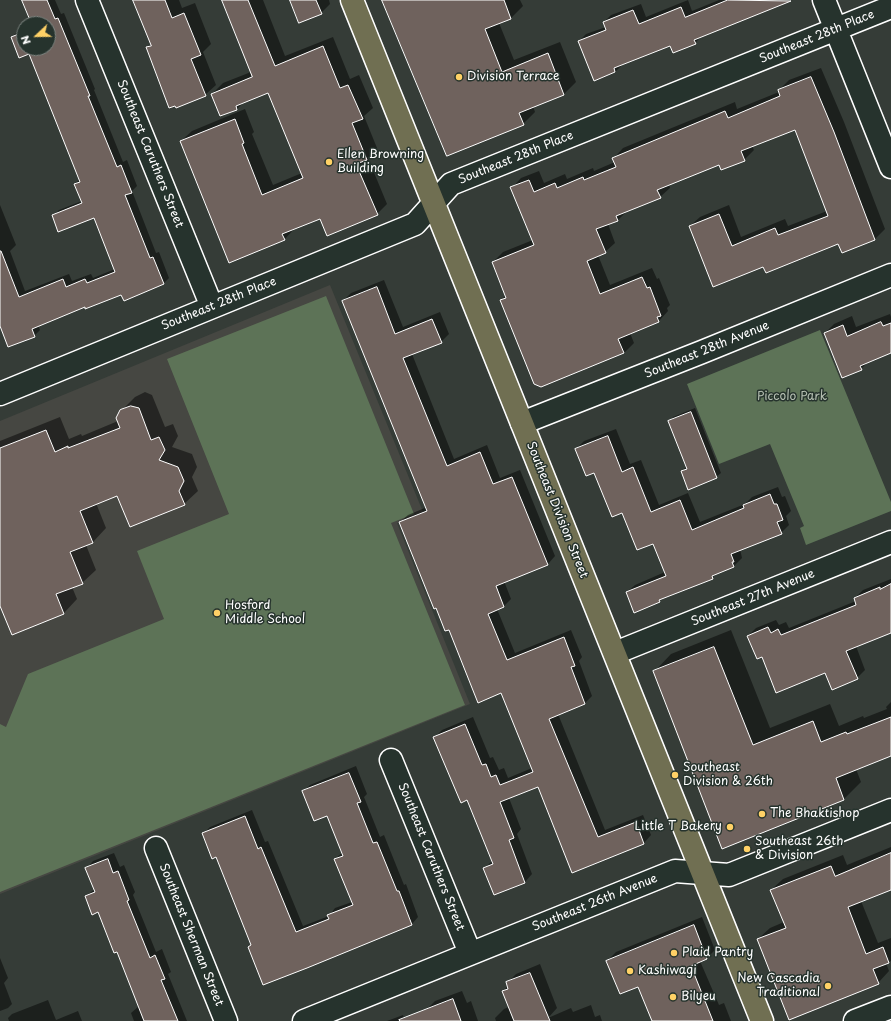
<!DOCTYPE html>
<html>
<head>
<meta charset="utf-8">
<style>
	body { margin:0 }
	#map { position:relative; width:891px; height:1021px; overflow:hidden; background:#353c37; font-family:"Playpen Sans",sans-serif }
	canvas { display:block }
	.north { position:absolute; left:16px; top:16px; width:40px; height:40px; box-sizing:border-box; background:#26332d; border:1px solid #7d8581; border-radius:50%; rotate:248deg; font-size:11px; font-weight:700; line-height:16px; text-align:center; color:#fff }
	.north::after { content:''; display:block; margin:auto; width:14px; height:18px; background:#ffd166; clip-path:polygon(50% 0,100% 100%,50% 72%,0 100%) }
</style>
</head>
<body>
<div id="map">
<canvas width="891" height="1021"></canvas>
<div class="north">N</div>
</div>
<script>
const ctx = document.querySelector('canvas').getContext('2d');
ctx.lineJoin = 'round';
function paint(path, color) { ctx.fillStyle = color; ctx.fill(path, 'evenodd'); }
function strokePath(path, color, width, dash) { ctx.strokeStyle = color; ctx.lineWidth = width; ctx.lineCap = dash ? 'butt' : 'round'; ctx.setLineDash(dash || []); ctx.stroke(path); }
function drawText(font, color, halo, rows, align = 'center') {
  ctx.font = font + ' "Playpen Sans",sans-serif'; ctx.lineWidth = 3; ctx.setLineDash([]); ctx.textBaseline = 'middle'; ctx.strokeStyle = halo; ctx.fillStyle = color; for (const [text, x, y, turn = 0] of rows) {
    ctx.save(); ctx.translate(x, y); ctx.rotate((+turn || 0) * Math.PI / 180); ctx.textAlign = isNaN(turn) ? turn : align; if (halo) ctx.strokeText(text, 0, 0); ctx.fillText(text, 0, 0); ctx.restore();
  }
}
paint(new Path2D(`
	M330,285L423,512L397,523L470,704L0,894V421Z`), '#464742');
paint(new Path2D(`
	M326,296L414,514L391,523L465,705L0,892V724L6,727L28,674L164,619L137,551L229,514L167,359Z
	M820,330L891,502V511L806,545L800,528L804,526L770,444L719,464L687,384Z`), '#5d7357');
paint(new Path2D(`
	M23,0H55L61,14L64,13L95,89L94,90L123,162L127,160L137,186L132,191L156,253L159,252L169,278L163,284L122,293L85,306L38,325L40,330L34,336L0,324V205L16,245L10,251L25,291L69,274L72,281L91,274L93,278L115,269L95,217L53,216L59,210L82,201L75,184L80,179L30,53L20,56L12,37L18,31L24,29V48H48V24H33Z
	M134,0H179L182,8L195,3L211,44L203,52L216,85L205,95L147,48L151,44Z
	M223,0H263L285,56L333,37L350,79L359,75L373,108L364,116L377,148L368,158L387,204L377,214L320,218L295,228L284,240L181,141L192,131L245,109L254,132L252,134L273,185L302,173L268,92L244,102L237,109L221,115L212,94L223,83L251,72Z
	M291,0H329L330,4L321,13Z
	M383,0H520L523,6L511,18L499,23L514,60L560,42L576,82L564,94L533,106L535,112L523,124Z
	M688,0L692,11L719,0H780L773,7L702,36L695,43L671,44L622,65L615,72L579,41L586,34L606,27L604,22L611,15L641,4L646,17Z
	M821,68L844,122L885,229L875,239L843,252L839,242L764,265L690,226L700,217L729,205L741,237L785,219L788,226L827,211L795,129L752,146L754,150L744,160L719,164L669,184L670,188L660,197L627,211L618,220L608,224L615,243L605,252L598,255L610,285L652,268L657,279L659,278L670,305L667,308L668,311L659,321L630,333L634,343L624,353L541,386L501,300L506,295L493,262L503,252L533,240L512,188L521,178L539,171L544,183L565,174L567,179L593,168L594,171L615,162L614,158L623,148L735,102L737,109L779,92V90L789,80Z
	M384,280L403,327L440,312L449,334L441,342L412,354L454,459L487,445L500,478L520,470L555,556L548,564L504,581L511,599L504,606L497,609L515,653L571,630L582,657L579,661L592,696L585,703L558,714L605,830L643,815L651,835L644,843L573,871L538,786L509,798L521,829L517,834L532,874L525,882L494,894L485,868L492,861L467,799L434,738L442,730L473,717L490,758L493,757L499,770L504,768L508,778L532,768L502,692L449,628L400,522L408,515L427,507L343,301L351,293Z
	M890,314L891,317V352L869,361L861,369L825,333L834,324L852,316L856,327Z
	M145,392L152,395L165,427L173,424L178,436L172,447L192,454L197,467L192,477L198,491L184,504L117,495L96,503L106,528L93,542L86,545L96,570L82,583L72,587L77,599L64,613L12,633L0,603V441L60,417L69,439L81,434L82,436L118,421L121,411L135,397Z
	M695,408L721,473L716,477L682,471L686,467L669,422L673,417Z
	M616,429L630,464L641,460L659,505L688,493L700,522L745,504L752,497L778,487L782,497L785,496L791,511L786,516L789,525L781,533L740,549L742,558L734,566L718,572L712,578L663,597L659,601L627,592L635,585L665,572L653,542L622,512L595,471L576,449L584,441Z
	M891,579V632L856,646L865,670L857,678L826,672L763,656L748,636L756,628L776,620L779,625L786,622L789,628L856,601L855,598L863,590Z
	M731,630L770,728L830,704L839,726L863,716L864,718L887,709L886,707L891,702V756L856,769L861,782L844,799L722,848L654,672L671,654Z
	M356,766L367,794L364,797L380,837L384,835L404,885L406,884L418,917L412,924L249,947L252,944L216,856L203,834L210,827L252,810L265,842L268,841L303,926L329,916L335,908L352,902L335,859L343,852L327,814L303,792L310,785Z
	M891,847V888L861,901L878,943L891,938V961L886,963L889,971L878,983L758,939L770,928L784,922L771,890L783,879L843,855L847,865Z
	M114,853L120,867L124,865L135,892L133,895L156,952L162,949L171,972L168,974L187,1021H134L131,1013L139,1006L117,951L99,911L86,896L95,889L87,868L93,861Z
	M702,917L715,950L707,958L700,961L719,1005L724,1003L731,1021H653L639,986L607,961L616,952Z
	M0,958L8,978L4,983L12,1004L8,1008L0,1011Z
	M540,964L557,1008L548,1018L571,1008L573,1012L591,1005L595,1017L600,1015L602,1021H496L495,1018L504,1009L509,1007L503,991L508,986L507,983L516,974Z
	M462,991L467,1003L471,1001L478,1021H430L426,1010L435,1001Z
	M48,1000L56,1020L78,1011L82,1021H9L8,1018L12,1014Z
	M403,1015L405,1021H387Z`), '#0007');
const building = new Path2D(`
	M22,0H47L55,19L58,18L90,96H88L117,167L121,165L132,193L125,195L150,258L153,257L164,284L124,301L121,295L85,309V307L32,329L35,337L8,347L0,326V251H1L19,297L63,279L66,287L85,279L87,283L115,272L94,218L58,232L52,215L82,203L74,184L80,182L29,54L19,58L11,37L24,32V48H48V24H32Z
	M133,0H165L172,18L184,13L201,55L191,59L206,96L176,108L175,106L169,108L146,47L151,46Z
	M222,0H248L275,66L323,46L340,88L348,85L363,119L352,123L367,160L356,164L378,215L327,236L320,219L282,234L285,240L229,263L180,141L235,119L244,143L242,144L262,195L303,178L268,93L236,106L237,110L220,116L211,94L252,77Z
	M290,0H316L322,14L299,23Z
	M382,0H504L511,19L485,29L502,72L548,53L564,95L519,113L524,125L447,156Z
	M728,0L791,1L694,40L696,44L673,53L670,46L614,68L615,72L594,81L578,41L606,30L603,22L633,10L639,24L681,7L685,17Z
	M811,77L834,132L875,240L842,253L838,244L766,273L763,267L713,287L689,226L719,214L732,246L775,228L778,235L828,216L795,130L741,151L745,161L721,170L719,165L657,190L661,198L616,216L618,221L596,229L606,253L587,261L600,294L642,277L647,288L650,287L661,316L657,317L659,322L618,339L624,353L541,387L534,384L500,300L506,298L492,262L534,245L510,187L529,180L534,192L555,183L557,188L583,177L584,180L616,167L612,158L725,111L728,118L780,96L778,90Z
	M377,287L395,334L432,319L442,343L403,358L447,466L480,452L493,484L512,477L548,565L496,586L504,607L488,614L507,660L564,637L575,666L571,667L585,704L549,719L598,837L636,822L644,844L572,873L538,787L500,802L514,838L509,840L525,883L494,895L483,868L493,864L467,800L461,803L433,737L465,724L482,765L486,764L491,777L496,775L500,785L533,772L501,693L478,703L449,630L445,631L436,608L434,609L399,522L427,511L342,301Z
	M881,322L883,326L891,323V353L860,366L862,370L842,378L824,333L843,325L847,336Z
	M131,406L139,408L151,440L159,437L165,450L159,460L178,467L184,481L179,491L185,505L130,527L117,496L80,511L93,543L70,552L83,584L56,594L64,614L12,635L0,606V448L46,430L55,452L68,446V448L120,428L116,418L120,410Z
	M691,412L717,478L688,490L681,471L687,469L668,421Z
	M608,436L622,472L633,467L651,512L680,500L692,530L744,508L743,505L770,494L774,504H777L783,520L777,522L782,534L731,554L734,562H732L734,567L712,576L713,579L659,600L660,602L634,613L626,592L666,576L653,544L637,550L622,513L612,517L594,473L586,476L575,449Z
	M891,584V633L846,651L858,679L832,690L825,673L776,693L762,657L757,659L747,636L768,627L771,633L778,629L781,635L856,605L854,598L880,587V589Z
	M714,647L753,745L813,721L821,742L846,732L847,734L891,717V756L836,778L844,800L722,849L653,671Z
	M349,773L361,802L357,803L373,843L377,842L397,891H399L412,925L307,968L263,985L248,947L251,945L216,857L212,859L202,833L245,816L258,849L261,847L296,932L329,919L327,915L353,905L334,859L343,856L327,816L314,821L302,791Z
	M891,853V890L848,907L866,954L883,947L889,963L873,969L879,984L789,1020L757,939L786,928L770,890L831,866L835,876Z
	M108,859L113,873L118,871L129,900L127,901L150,958L155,955L165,979L161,980L178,1021H144L117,952L114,953L98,912L92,915L85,896L95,892L85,868Z
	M694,925L707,959L691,966L713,1021H652L638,987L620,994L606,961Z
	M530,973L550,1021H514L502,991L508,989L506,982Z
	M453,999L461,1021H400L399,1020Z`);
paint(building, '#6f625d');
strokePath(building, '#fff', 1);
const minor = new Path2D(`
	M87,0L212,307
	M824,0L891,167
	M0,394L415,224L451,184L891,7
	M522,423L702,352L891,275
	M615,653L891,542
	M391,760L470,953
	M156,848L226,1021
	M304,1021L675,871L729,875L891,810
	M855,1021L891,1007`);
const major = new Path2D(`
	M352,0L762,1021`);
strokePath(minor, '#fff', 25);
strokePath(major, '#fff', 25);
strokePath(minor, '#26332d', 22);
strokePath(major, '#706f52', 22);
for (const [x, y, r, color] of [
	[459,77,4,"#ffd166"],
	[329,162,4,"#ffd166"],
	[217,613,4,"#ffd166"],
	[675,775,4,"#ffd166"],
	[762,814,4,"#ffd166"],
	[730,827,4,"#ffd166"],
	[747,849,4,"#ffd166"],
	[674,953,4,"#ffd166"],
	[630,971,4,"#ffd166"],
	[828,986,4,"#ffd166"],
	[673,997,4,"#ffd166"]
]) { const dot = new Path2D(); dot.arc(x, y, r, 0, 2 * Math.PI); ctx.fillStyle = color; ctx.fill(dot); strokePath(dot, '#26332d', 1.5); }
drawText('12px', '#fff', '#26332d', [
	["Southeast 28th Place",817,37,-22],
	["Southeast Caruthers Street",150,154,68],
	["Southeast 28th Place",516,158,-22],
	["Southeast 28th Place",219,304,-22],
	["Southeast 28th Avenue",707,350,-22],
	["Southeast Division Street",557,510,68],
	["Southeast 27th Avenue",753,598,-22],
	["Southeast Caruthers Street",431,857,68],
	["Southeast 26th Avenue",595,903,-22],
	["Southeast Sherman Street",191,935,68]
]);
drawText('12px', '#fff', '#26332d', [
	["Division Terrace",467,77],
	["Ellen Browning",337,155],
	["Building",337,169],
	["Hosford",225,606],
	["Middle School",225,620],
	["Southeast",683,768],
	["Division & 26th",683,782],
	["The Bhaktishop",770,814],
	["Little T Bakery",722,827,"right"],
	["Southeast 26th",755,842],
	["& Division",755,856],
	["Plaid Pantry",682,953],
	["Kashiwagi",638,971],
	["New Cascadia",820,979,"right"],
	["Traditional",820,993,"right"],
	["Bilyeu",681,997]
], 'left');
drawText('12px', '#b6c0b3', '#26332d', [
	["Piccolo Park",792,397]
]);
</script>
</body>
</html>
